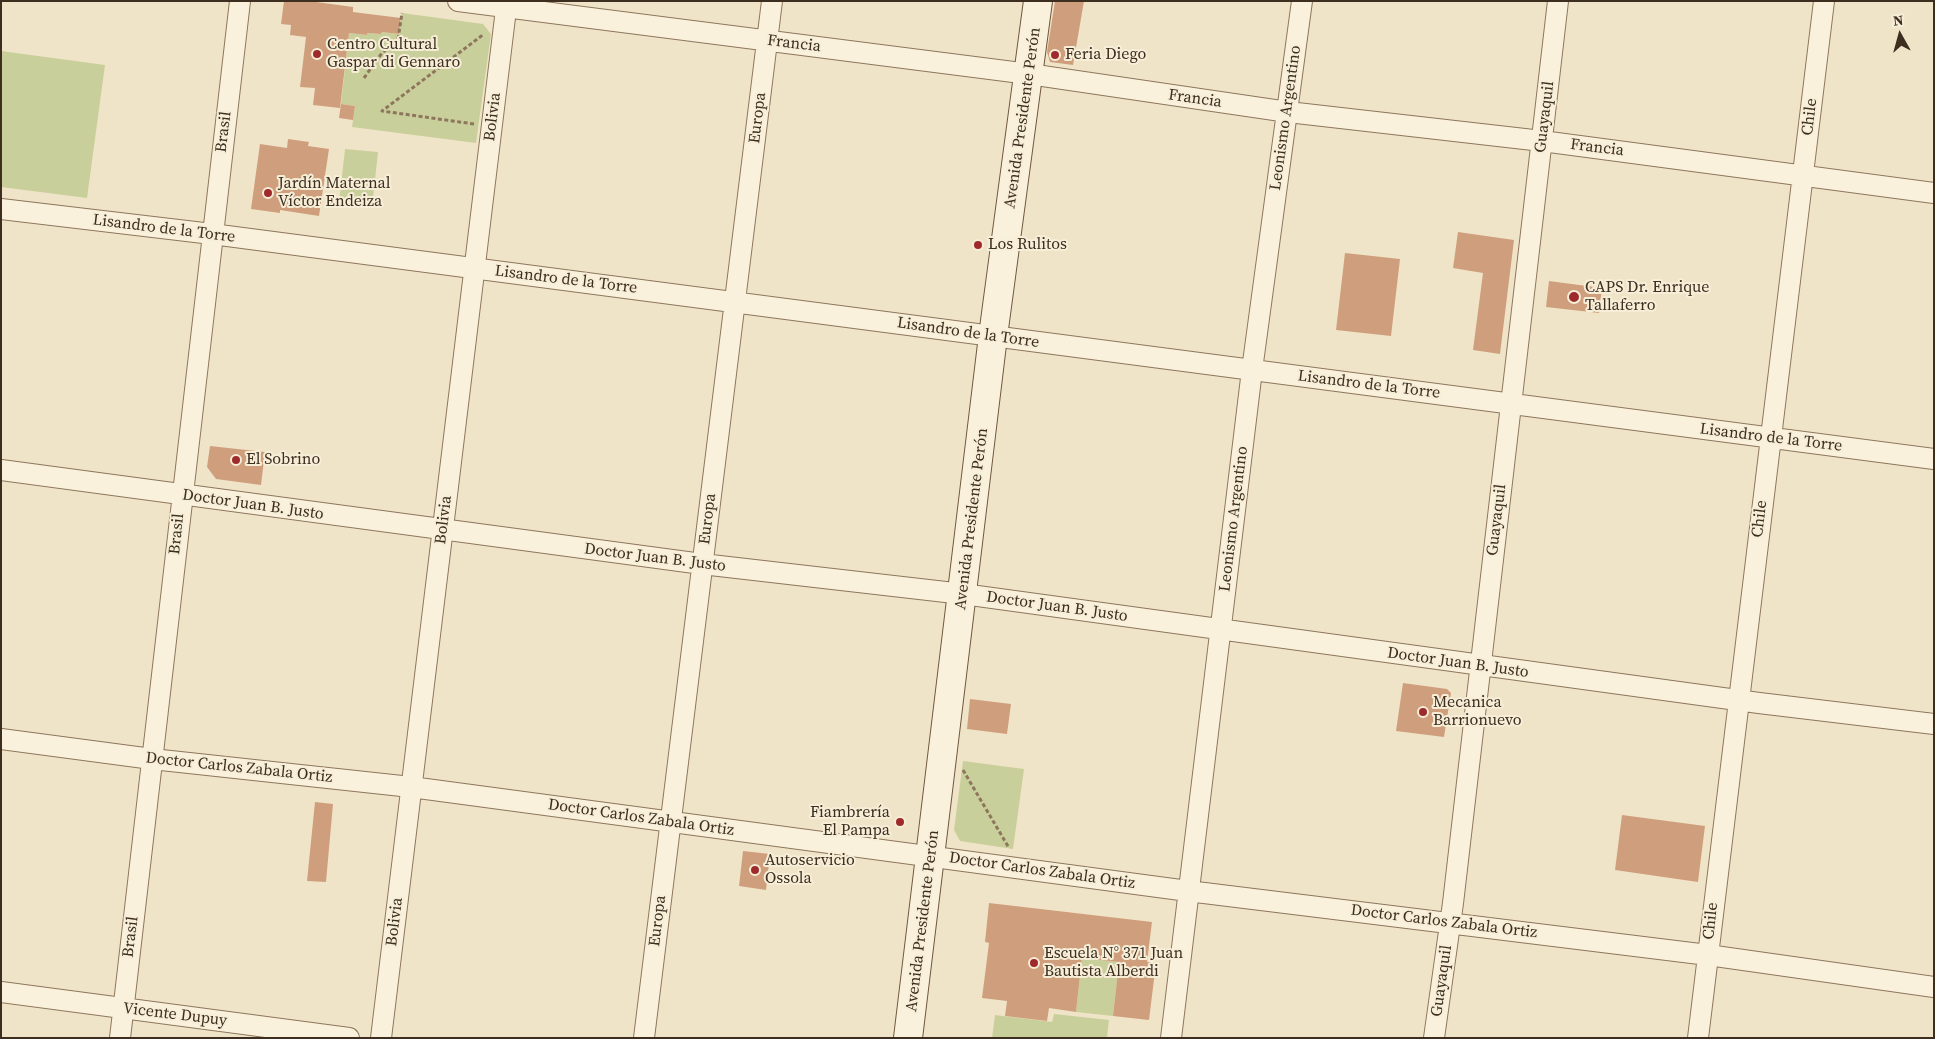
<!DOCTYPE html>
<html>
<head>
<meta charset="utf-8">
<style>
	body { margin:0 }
	#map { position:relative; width:1935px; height:1039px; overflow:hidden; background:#f0e4c8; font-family:"Source Serif 4",serif }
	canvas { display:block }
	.frame { position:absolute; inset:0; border:2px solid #3d2e20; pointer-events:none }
	.north { position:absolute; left:1875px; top:10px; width:50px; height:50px; -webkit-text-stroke:4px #f7eed8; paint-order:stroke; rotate:353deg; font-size:14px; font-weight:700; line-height:20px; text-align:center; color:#3d2e20 }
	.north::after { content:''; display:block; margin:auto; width:18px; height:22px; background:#3d2e20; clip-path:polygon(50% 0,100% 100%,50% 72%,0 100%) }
</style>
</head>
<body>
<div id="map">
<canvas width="1935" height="1039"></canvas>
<div class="frame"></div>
<div class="north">N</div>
</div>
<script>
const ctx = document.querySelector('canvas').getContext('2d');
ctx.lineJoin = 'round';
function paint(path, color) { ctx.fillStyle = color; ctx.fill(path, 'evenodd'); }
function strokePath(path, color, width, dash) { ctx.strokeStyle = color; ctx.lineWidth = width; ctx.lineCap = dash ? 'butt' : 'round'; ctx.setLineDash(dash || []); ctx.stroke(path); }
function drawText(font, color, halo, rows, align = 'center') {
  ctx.font = font + ' "Source Serif 4",serif'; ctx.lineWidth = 4; ctx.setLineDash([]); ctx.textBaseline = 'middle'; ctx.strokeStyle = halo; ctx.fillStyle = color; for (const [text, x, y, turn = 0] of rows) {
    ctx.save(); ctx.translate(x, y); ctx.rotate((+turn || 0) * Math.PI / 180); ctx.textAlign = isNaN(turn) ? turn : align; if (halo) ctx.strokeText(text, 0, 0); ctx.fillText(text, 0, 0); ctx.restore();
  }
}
paint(new Path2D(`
	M402,13L483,24L491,34L476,143L352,127L355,106L341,104L349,33L367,35V33L381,34L382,32L399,34Z
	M1,51L105,65L87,198L1,187Z
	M345,149L378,152L372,207L339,203Z
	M963,761L1024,769L1013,849L960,841L954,830Z
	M1082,958L1119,962L1113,1016L1076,1012Z
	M1054,1014L1109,1020L1107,1038H992L995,1015L1052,1022Z`), '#c9cf9b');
paint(new Path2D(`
	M284,1H309L353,7V12L401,18L399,34L382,32L381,34L367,33V35L349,33L340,108L313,105L315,88L300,87L306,37L290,35L291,25L281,24Z
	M1055,1H1084L1073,65L1050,62L1047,52Z
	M341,104L355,106L353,120L339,118Z
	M288,139L309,142L308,146L329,149L319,216L280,210V213L251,209L260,144L287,148Z
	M1458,232L1514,240L1500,354L1473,350L1483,273L1453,268Z
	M1345,253L1400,259L1391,336L1336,330Z
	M1549,281L1602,288L1599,313L1546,307Z
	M210,446L265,452L261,485L216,479L207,467Z
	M1403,683L1447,689L1451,693L1444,737L1396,731Z
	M970,699L1011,704L1007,734L967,729Z
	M315,802L333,804L326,882L307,881Z
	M1622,815L1705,826L1698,882L1615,870Z
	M743,851L770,854L766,890L739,886Z
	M989,903L1152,922L1147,962L1156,963L1149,1020L1113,1016L1119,962L1082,958L1076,1012L1049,1008L1047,1021L1005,1016L1007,1001L982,998L989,943L985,942Z`), '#cf9f7d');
const minor = new Path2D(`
	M458,1L1029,74L1288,112L1542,141L1934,193
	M1,209L212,234L1934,459
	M1,470L702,564L963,594L1759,703L1934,724
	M1,739L152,759L411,787L1188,891L1708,955L1934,987
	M1,992L349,1038
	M120,1038L240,1
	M381,1038L507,1
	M644,1038L772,1
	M1171,1038L1252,370L1302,1
	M1434,1038L1453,903L1558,1
	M1698,1038L1824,1`);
const secondary = new Path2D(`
	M908,1038L993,336L1038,1`);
strokePath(minor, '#8d765c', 22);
strokePath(secondary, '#6f573f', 30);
strokePath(new Path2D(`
	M364,78L382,53L398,39L402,13
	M474,124L382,111L484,34
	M963,770L1009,848`), '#8d765c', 3, [4, 2.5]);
strokePath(minor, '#faf1dc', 20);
strokePath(secondary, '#faf1dc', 28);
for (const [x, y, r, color] of [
	[317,54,5,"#9e2a2b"],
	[1055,55,5,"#9e2a2b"],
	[268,193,5,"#9e2a2b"],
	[978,245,5,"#9e2a2b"],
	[1574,297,6,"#9e2a2b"],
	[236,460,5,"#9e2a2b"],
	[1423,712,5,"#9e2a2b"],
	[900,822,5,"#9e2a2b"],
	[755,870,5,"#9e2a2b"],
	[1034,963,5,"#9e2a2b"]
]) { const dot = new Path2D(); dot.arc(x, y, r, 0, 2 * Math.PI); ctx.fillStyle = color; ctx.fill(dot); strokePath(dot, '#f7eed8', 2); }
drawText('16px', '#3d2e20', '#f7eed8', [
	["Francia",794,44,7],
	["Francia",1195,99,8],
	["Bolivia",493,117,-83],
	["Guayaquil",1545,117,-83],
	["Chile",1810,117,-83],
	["Europa",758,118,-83],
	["Avenida Presidente Perón",1023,118,-82],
	["Leonismo Argentino",1286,118,-82],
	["Brasil",224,132,-83],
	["Francia",1597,148,7],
	["Lisandro de la Torre",164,229,7],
	["Lisandro de la Torre",566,280,7],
	["Lisandro de la Torre",968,333,8],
	["Lisandro de la Torre",1369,385,7],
	["Lisandro de la Torre",1771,438,7],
	["Doctor Juan B. Justo",253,505,8],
	["Europa",708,519,-83],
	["Avenida Presidente Perón",972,519,-83],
	["Leonismo Argentino",1234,519,-83],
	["Chile",1760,519,-83],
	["Bolivia",444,520,-83],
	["Guayaquil",1497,520,-83],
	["Brasil",177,534,-84],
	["Doctor Juan B. Justo",655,558,7],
	["Doctor Juan B. Justo",1057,607,8],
	["Doctor Juan B. Justo",1458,663,8],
	["Doctor Carlos Zabala Ortiz",239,768,6],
	["Doctor Carlos Zabala Ortiz",641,818,8],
	["Doctor Carlos Zabala Ortiz",1042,871,8],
	["Europa",658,921,-83],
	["Avenida Presidente Perón",923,921,-83],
	["Chile",1711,921,-84],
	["Bolivia",395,922,-83],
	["Doctor Carlos Zabala Ortiz",1444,922,7],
	["Brasil",131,937,-83],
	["Guayaquil",1442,981,-82],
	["Vicente Dupuy",175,1015,7]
]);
drawText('16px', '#3d2e20', '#f7eed8', [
	["Centro Cultural",327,45],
	["Gaspar di Gennaro",327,63],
	["Feria Diego",1065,55],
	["Jardín Maternal",278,184],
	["Víctor Endeiza",278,202],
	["Los Rulitos",988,245],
	["CAPS Dr. Enrique",1585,288],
	["Tallaferro",1585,306],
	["El Sobrino",246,460],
	["Mecanica",1433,703],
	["Barrionuevo",1433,721],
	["Fiambrería",890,813,"right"],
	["El Pampa",890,831,"right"],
	["Autoservicio",765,861],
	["Ossola",765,879],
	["Escuela N° 371 Juan",1044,954],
	["Bautista Alberdi",1044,972]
], 'left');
</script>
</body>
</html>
